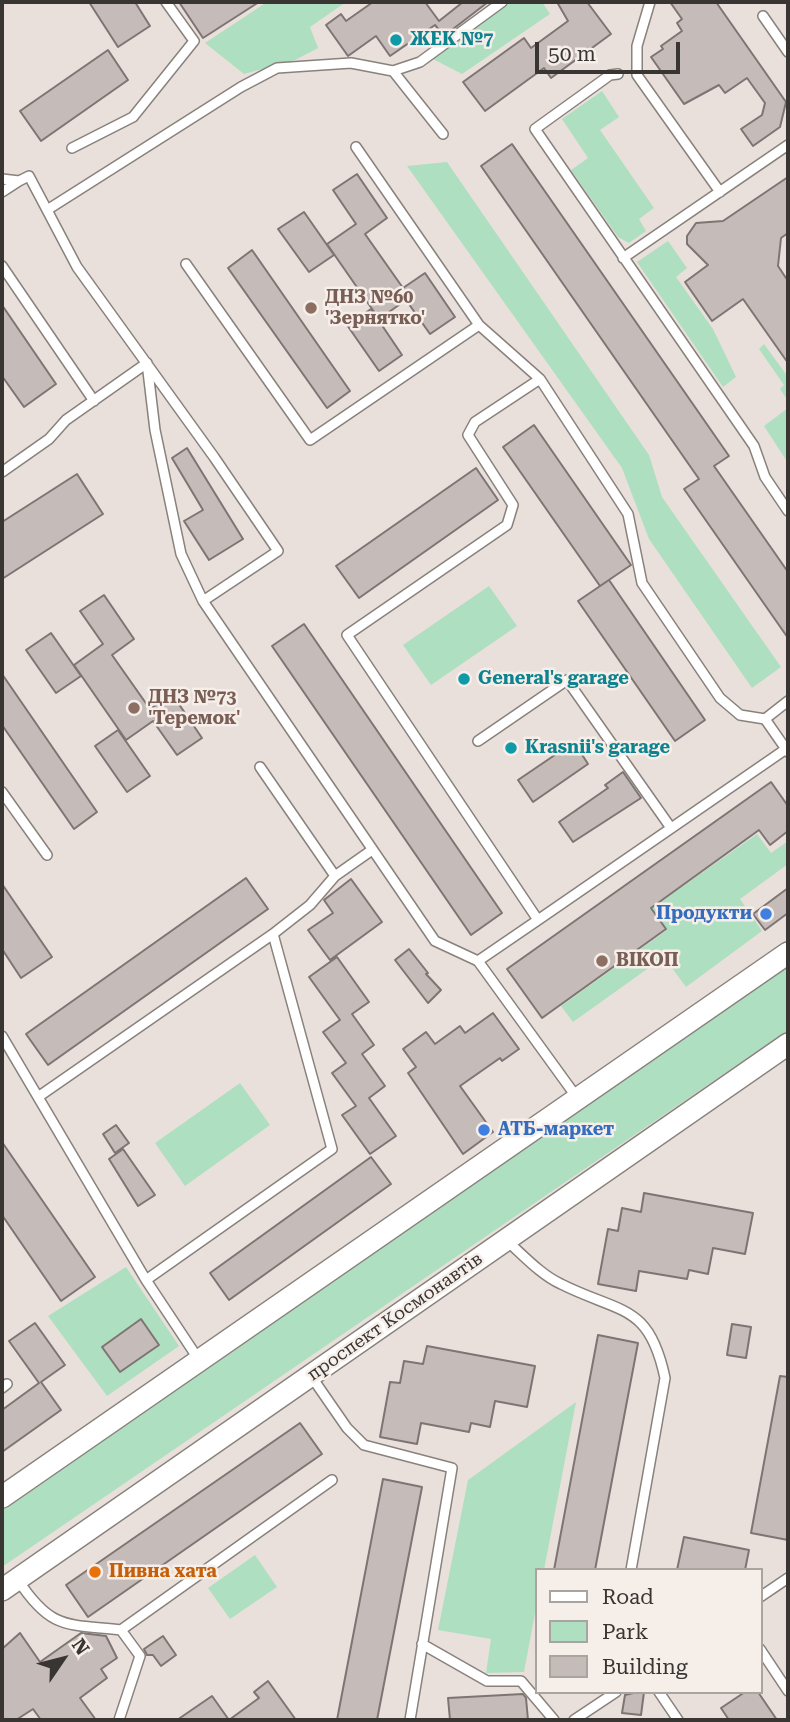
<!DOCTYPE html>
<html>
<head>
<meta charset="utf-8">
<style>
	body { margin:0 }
	#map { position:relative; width:790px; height:1722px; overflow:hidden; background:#e9e0db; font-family:"Roboto Serif",serif }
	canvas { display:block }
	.frame { position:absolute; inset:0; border:4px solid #383533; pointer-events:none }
	.legend { position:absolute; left:535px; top:1568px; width:228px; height:126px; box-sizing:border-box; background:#f6eee9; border:2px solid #aaa4a0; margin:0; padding:9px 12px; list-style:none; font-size:21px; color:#383533 }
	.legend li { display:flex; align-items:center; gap:14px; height:35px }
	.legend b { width:35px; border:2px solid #aaa4a0 }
	.north { position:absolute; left:28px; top:1624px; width:70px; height:70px; -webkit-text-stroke:5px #f6eee9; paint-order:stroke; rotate:55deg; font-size:19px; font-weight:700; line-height:28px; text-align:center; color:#383533 }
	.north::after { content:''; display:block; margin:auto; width:24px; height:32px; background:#383533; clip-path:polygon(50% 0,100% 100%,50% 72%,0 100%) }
	.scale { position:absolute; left:535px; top:42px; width:145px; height:32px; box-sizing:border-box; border:4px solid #383533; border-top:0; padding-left:9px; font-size:21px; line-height:24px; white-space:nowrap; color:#383533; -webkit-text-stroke:5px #f6eee9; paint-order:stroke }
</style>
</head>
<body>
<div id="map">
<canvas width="790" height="1722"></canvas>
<div class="frame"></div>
<ul class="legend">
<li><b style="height:9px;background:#fff"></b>Road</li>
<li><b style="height:19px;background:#aedfc1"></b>Park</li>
<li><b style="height:19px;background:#c5bcba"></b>Building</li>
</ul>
<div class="north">N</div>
<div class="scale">50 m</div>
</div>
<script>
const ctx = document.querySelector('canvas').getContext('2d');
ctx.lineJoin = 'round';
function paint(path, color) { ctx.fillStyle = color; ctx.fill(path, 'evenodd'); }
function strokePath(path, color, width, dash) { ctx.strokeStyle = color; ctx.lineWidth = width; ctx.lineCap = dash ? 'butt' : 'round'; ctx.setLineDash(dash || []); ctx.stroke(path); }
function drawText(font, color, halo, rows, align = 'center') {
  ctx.font = font + ' "Roboto Serif",serif'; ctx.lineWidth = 5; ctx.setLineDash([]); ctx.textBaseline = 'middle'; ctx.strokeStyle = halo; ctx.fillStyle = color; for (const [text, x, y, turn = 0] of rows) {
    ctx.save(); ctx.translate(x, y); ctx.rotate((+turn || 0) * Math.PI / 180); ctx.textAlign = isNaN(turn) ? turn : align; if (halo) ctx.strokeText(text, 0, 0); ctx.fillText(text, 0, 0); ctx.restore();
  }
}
paint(new Path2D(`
	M267,2H346L310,27L318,48L295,60L244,74L205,43Z
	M511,2H542L550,14L462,74L433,59Z
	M602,91L619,117L600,130L654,208L639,219L646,231L629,243L618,237L571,170L588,158L562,119Z
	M447,162L649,455L662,497L781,667L752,688L649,539L622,468L407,166Z
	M668,241L687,268L676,277L713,329L736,377L723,387L637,262Z
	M764,344L788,377V401L780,389L784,385L759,349Z
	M788,408V463L764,426Z
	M489,586L517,626L431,685L403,645Z
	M757,834L771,853L788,841V864L740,899L762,931L686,987L664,957L573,1022L561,1006L667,930L651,909Z
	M788,964V1030L2,1567V1507Z
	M240,1083L270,1125L185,1186L155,1143Z
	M126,1267L179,1346L107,1396L48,1316Z
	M576,1402L544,1570H536V1608L524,1672L486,1673L491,1639L438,1630L468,1480Z
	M255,1555L277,1587L230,1619L208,1588Z`), '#aedfc1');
const building = new Path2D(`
	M89,2H135L150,26L118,47Z
	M179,2H259L203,38Z
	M373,2H425L439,21L463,2H488L444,36L435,25L390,56L376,36L348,56L326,25L341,14L346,21Z
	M557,2H587L611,34L551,78L544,68L485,111L463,82L524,38L531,48L568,21Z
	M670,2H716L786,102L780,127L753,146L741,129L762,115L765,103L747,78L725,93L719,85L684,104L651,57L663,49L661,46L682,31L677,23L682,19Z
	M108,50L128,80L41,141L20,111Z
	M512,144L729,456L714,466L788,572V638L684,489L699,479L481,166Z
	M357,174L387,218L365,234L403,288L425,273L455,317L430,334L406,300L379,319L327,244L356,224L333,190Z
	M788,177V233L781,238L778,266L788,281V363L743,299L712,321L685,282L708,265L687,244V236L696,223L723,221Z
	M304,212L334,255L309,272L278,229Z
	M252,250L350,391L327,408L228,268Z
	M2,305L56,384L24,407L2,376Z
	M371,309L402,355L379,371L347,325Z
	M534,425L631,565L600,586L503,447Z
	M187,448L243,539L209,560L184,521L203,510L172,458Z
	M476,468L498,500L359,598L336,566Z
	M77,474L103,514L2,579V522Z
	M609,580L705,720L675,741L578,601Z
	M104,595L134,639L112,655L150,709L172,694L202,738L177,755L153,721L126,740L74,665L103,644L80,611Z
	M304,624L502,913L471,935L272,646Z
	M51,633L81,676L56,693L26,650Z
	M2,674L97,812L74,829L2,725Z
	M118,730L150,776L127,792L95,746Z
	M574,742L588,764L533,802L518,780Z
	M623,772L641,798L573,842L559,822L608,788L605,785Z
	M771,782L788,806V831L770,845L759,830L651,908L666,929L542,1018L507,969Z
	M246,878L268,909L48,1065L26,1034Z
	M351,879L382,922L330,960L308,930L333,913L324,900Z
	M2,884L52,957L21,978L2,949Z
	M788,888V913L765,930L753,914Z
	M409,949L428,973L426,974L441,990L428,1003L395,960Z
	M337,957L369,1002L352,1014L374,1045L362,1054L385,1086L369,1098L396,1136L370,1154L342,1115L356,1106L332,1073L346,1063L323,1032L340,1020L309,977Z
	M493,1013L519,1049L502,1061L500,1058L460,1086L493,1132L463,1154L408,1073L416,1067L403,1049L426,1032L435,1044L460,1026L465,1033Z
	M116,1125L129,1143L115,1153L103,1134Z
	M2,1142L95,1277L61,1301L2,1215Z
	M123,1149L155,1195L138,1206L109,1159Z
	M371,1157L391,1184L229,1300L210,1273Z
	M644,1193L753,1213L745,1254L713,1248L708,1274L689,1270L687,1279L639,1271L636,1291L598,1284L608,1229L618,1231L622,1208L641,1212Z
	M141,1319L159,1345L120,1372L102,1347Z
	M35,1323L65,1365L41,1382L61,1410L2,1452V1410L39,1383L9,1341Z
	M732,1324L751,1327L746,1358L727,1355Z
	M598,1335L638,1343L595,1570H554Z
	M427,1346L535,1366L527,1407L495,1401L490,1427L471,1423L469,1432L421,1423L417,1444L380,1437L390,1382L400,1383L404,1361L423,1364Z
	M780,1376L788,1377V1540L751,1533Z
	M300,1423L322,1454L88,1617L66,1585Z
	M383,1479L422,1487L377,1720H337Z
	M684,1537L749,1550L745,1570H677Z
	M20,1633L40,1662L81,1633L106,1636L117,1658L101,1669L107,1678L80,1698L96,1720H41L33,1709L16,1720H2V1649Z
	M163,1636L176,1655L161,1666L153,1655H147L144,1649Z
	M268,1681L296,1720H177L212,1696L229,1720L259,1698L254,1692Z
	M638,1692H644L641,1715L622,1713L625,1695Z
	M745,1692H758L777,1720H729L721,1708Z
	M523,1694L526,1698L528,1720H450L448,1698Z`);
paint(building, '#c5bcba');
strokePath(building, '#7d7473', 2);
const service = new Path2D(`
	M650,2L637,46V75L720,192
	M763,16L788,52
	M393,71L443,134
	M618,74L610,75L535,129L754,446L765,477L788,511
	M356,147L479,325L540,379
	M72,148L133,117L194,41L166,2
	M2,179L19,181L29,176L47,210L241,87L277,68L351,63L393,71L420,62L502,2
	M2,192L19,181
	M47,210L77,267L214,457L278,551L203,601
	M623,258L788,145
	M186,264L310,440L479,325
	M2,266L94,401
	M2,472L49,439L66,420L147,363L155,430L181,554L203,601L435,941L478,961
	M788,701L765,719L788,752
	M478,741L567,680L671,828
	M260,767L335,876
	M2,792L47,855
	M538,920L786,749
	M2,1036L146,1280L199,1360
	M38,1097L273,934L310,905L335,876L372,850
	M578,1099L478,961L538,920L347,635L507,525L513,505L468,435L475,422L540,379L628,514L642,583L720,698L740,715L765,719
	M506,1240C523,1255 541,1275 561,1284C621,1314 649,1303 665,1378L631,1570
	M146,1280L332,1149L273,934
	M311,1376L347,1428L364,1445L452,1468L410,1720
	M2,1388L7,1384
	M18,1580C51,1630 66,1624 121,1630L332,1480
	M760,1597L788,1578
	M422,1644L487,1681H521L554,1720
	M760,1649L788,1691
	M659,1692L678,1720
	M119,1720L140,1656L121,1630
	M574,1720L616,1692`);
const tertiary = new Path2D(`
	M2,1497L788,953
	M2,1590L788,1044`);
strokePath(service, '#88817c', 12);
strokePath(tertiary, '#88817c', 24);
strokePath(service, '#fff', 9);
strokePath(tertiary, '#fff', 21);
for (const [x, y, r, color] of [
	[396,40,7,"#0f9aa8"],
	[311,308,7,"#8d6e63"],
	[464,679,7,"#0f9aa8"],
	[134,708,7,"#8d6e63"],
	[511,748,7,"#0f9aa8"],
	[766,914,7,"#3f7fe0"],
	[602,961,7,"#8d6e63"],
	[484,1130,7,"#3f7fe0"],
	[95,1572,7,"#e8710a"]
]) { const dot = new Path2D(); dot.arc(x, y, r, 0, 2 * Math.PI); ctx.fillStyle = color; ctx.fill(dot); strokePath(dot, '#f6eee9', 2.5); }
drawText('bold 18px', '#0d838f', '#f6eee9', [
	["ЖЕК №7",410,40],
	["General's garage",478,679],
	["Krasnii's garage",525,748]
], 'left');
drawText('bold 18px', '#785e54', '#f6eee9', [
	["ДНЗ №60",325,298],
	["'Зернятко'",325,319],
	["ДНЗ №73",148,698],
	["'Теремок'",148,719],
	["ВІКОП",616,961]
], 'left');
drawText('bold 18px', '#366cbe', '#f6eee9', [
	["Продукти",752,914],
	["АТБ-маркет",498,1130,"left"]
], 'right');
drawText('18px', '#383533', '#f6eee9', [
	["проспект Космонавтів",395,1317,-35]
]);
drawText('bold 18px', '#c56008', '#f6eee9', [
	["Пивна хата",109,1572]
], 'left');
</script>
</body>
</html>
